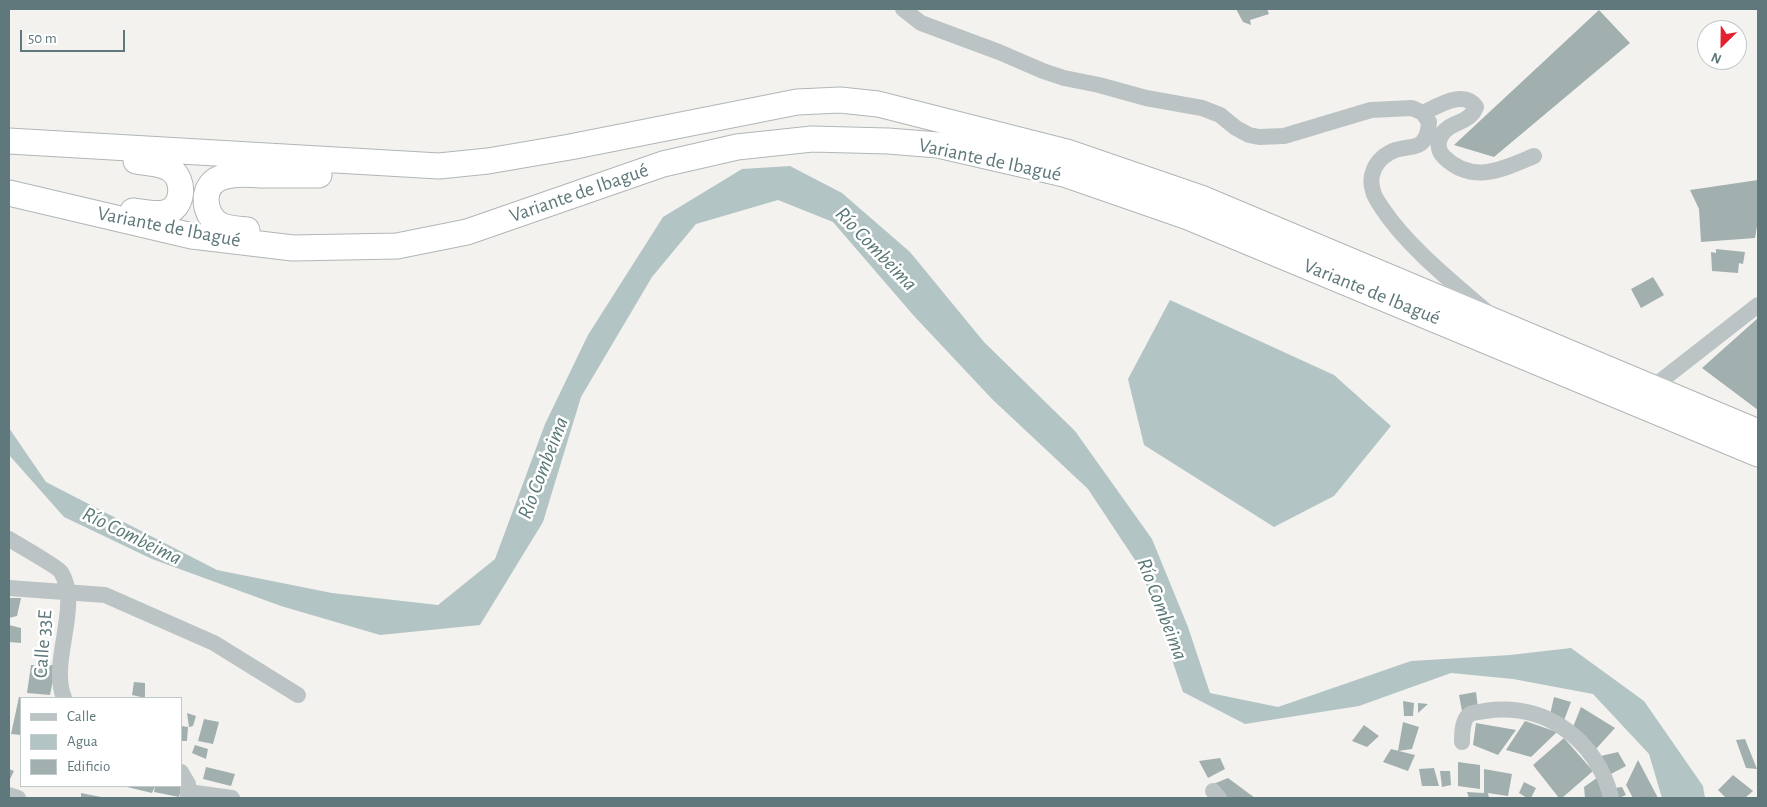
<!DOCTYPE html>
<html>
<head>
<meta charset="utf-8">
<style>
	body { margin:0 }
	#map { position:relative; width:1767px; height:807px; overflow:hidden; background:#f4f2ef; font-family:"Alegreya Sans",sans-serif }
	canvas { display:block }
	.frame { position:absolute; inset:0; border:10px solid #5e787b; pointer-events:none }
	.legend { position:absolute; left:20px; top:697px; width:162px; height:90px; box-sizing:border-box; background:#fff; border:1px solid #bfc9ca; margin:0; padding:6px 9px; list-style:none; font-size:15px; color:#5e787b }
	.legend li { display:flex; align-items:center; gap:10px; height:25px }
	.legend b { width:25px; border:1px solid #bfc9ca }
	.north { position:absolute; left:1697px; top:20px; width:50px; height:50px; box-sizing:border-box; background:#fff; border:1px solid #bfc9ca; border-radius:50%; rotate:203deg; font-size:14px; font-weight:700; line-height:20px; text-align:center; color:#5e787b }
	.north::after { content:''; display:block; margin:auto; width:18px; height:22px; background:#e32030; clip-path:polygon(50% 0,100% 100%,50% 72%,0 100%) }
	.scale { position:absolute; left:20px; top:30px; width:105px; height:22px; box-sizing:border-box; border:2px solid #5e787b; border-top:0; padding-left:6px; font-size:15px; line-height:18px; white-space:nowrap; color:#5e787b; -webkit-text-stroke:4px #fff; paint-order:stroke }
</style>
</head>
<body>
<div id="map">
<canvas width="1767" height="807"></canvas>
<div class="frame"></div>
<ul class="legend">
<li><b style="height:6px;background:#bcc3c4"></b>Calle</li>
<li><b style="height:14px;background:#b3c4c4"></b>Agua</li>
<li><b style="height:14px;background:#a1afaf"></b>Edificio</li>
</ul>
<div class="north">N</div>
<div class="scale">50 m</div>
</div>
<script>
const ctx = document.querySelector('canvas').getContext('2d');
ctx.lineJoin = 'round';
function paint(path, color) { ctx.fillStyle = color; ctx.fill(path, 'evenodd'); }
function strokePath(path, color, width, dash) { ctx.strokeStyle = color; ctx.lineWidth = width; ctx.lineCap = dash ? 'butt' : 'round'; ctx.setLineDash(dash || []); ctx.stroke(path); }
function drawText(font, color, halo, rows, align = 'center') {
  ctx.font = font + ' "Alegreya Sans",sans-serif'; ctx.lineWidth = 5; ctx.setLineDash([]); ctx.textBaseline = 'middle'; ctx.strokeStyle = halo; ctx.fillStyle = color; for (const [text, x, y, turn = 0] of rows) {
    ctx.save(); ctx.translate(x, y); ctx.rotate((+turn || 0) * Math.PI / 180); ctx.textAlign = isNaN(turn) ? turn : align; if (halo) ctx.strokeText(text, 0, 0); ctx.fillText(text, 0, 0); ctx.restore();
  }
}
paint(new Path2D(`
	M790,166L842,193L910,252L984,342L1075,431L1152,539L1188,627L1210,693L1278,707L1411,661L1510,655L1571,648L1644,701L1703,786L1705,798H1662L1649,754L1593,694L1513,679L1451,673L1359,706L1245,724L1183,692L1141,569L1088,489L992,399L914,316L833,222L778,200L696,224L652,277L581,397L543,522L480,625L380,635L281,606L152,559L64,517L9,455V428L46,482L217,570L332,593L438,605L495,559L545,424L588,335L663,217L742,169Z
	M1170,300L1334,375L1391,426L1334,496L1274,527L1144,445L1128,379Z`), '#b3c4c4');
paint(new Path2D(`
	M1236,9H1267L1269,14L1250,20L1251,25L1243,22Z
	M1599,10L1630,43L1494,157L1454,145Z
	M1758,180V220L1755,238L1701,242L1699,209L1690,190Z
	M1716,249L1745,252L1743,264L1739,263L1738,273L1712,271L1711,252L1716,253Z
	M1653,277L1664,295L1641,308L1631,289Z
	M1758,318V410L1702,368Z
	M9,598H21L17,616L9,618Z
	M9,625L21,628V643L9,642Z
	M31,665H56L50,695L27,693Z
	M134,682L145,683V698L132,695Z
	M1476,692L1478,708L1462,711L1459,695Z
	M19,697H21V735L11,734Z
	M1554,697L1571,702L1563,723L1549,719Z
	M1403,701L1414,703L1413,716H1404Z
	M1418,703L1428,704L1418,713Z
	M1581,707L1615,728L1595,750L1571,732Z
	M187,713L196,716L193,726L189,727Z
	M204,719L219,722L213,744L198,741Z
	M1525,721L1557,732L1531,757L1506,750Z
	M1403,722L1419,727L1412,749L1398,751Z
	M1476,723L1516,730L1498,755L1473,745Z
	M1364,725L1379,736L1367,747L1352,741Z
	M181,726L188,727L187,741H181Z
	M1564,738L1593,771L1562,798H1559L1533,765Z
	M1745,739L1757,769L1746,768L1736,740Z
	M195,745L208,749L206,759L192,753Z
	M1391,749L1415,755L1408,771L1383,762Z
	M1618,752L1626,766L1609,775L1601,756Z
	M1220,758L1225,769L1208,778L1199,761Z
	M1638,760L1658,798H1633L1626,785Z
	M1458,762L1480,765V789L1458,786Z
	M206,767L235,774L231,786L203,779Z
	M1434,768L1439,786H1422L1419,769Z
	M9,769L14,771L9,781Z
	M1484,769L1512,774L1508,796L1488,793L1489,798H1469L1467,792L1484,793Z
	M1440,771H1450L1451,785L1442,787Z
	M1601,775L1608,798H1585L1584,787Z
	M1733,775L1753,791L1745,798H1726L1718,790Z
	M1228,778L1255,798H1225L1211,785Z
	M1524,782L1536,788L1531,798H1527L1519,793Z
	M123,786H155L152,793Z
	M155,786H182L179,797L154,792Z
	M1622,787L1626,795L1619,798L1615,788Z
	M81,793L101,797V798H81Z`), '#a1afaf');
const highway = new Path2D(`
	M9,141L439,166L488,161L570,147L797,102L840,100L878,104L1067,152L1201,198L1758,432
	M9,193L192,236L293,248L397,246L467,232L663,164L737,147L812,139L888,141L938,145L1064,174L1188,217L1758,454
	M133,211C143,212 154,215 164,213C184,209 186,180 170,169C161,163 147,163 136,161
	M247,230C238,229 228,229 220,225C202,215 200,183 223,177C235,173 249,174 261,175C280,175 300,175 319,175`);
strokePath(highway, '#b0b6b7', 27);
strokePath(new Path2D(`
	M903,9L921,23L999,52L1043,71L1064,78L1099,85L1146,98L1202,108L1220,115L1236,128L1249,135L1259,137L1284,136L1371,110L1412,108L1423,113L1429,122C1427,156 1407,142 1389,153C1375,161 1368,176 1373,191C1374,197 1379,203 1382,208C1407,246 1452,282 1487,312
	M1423,113C1438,106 1464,89 1476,107C1469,125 1448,121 1441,136C1437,143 1438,151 1444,157C1473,185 1503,169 1534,156
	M1653,387L1758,305
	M9,539C17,544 58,567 61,572C82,606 49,661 64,698
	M9,588L105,595L214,643L298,695
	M1462,742C1462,734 1462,719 1470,714C1474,712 1481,712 1485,711C1512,707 1539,712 1562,727C1587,743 1605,770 1611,798
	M181,772L188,784V798
	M1213,791L1219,798
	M188,792L232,798
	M9,795L18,798`), '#bcc3c4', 16);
strokePath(highway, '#fff', 25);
drawText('20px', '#5e787b', '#fff', [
	["Variante de Ibagué",990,160,12],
	["Variante de Ibagué",579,193,-19],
	["Variante de Ibagué",169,227,11],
	["Variante de Ibagué",1372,292,22],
	["Calle 33E",43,644,-86]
]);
drawText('italic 21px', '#597876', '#fff', [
	["Río Combeima",876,249,46],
	["Río Combeima",543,468,-69],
	["Río Combeima",132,536,26],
	["Río Combeima",1162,609,69]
]);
</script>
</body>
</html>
